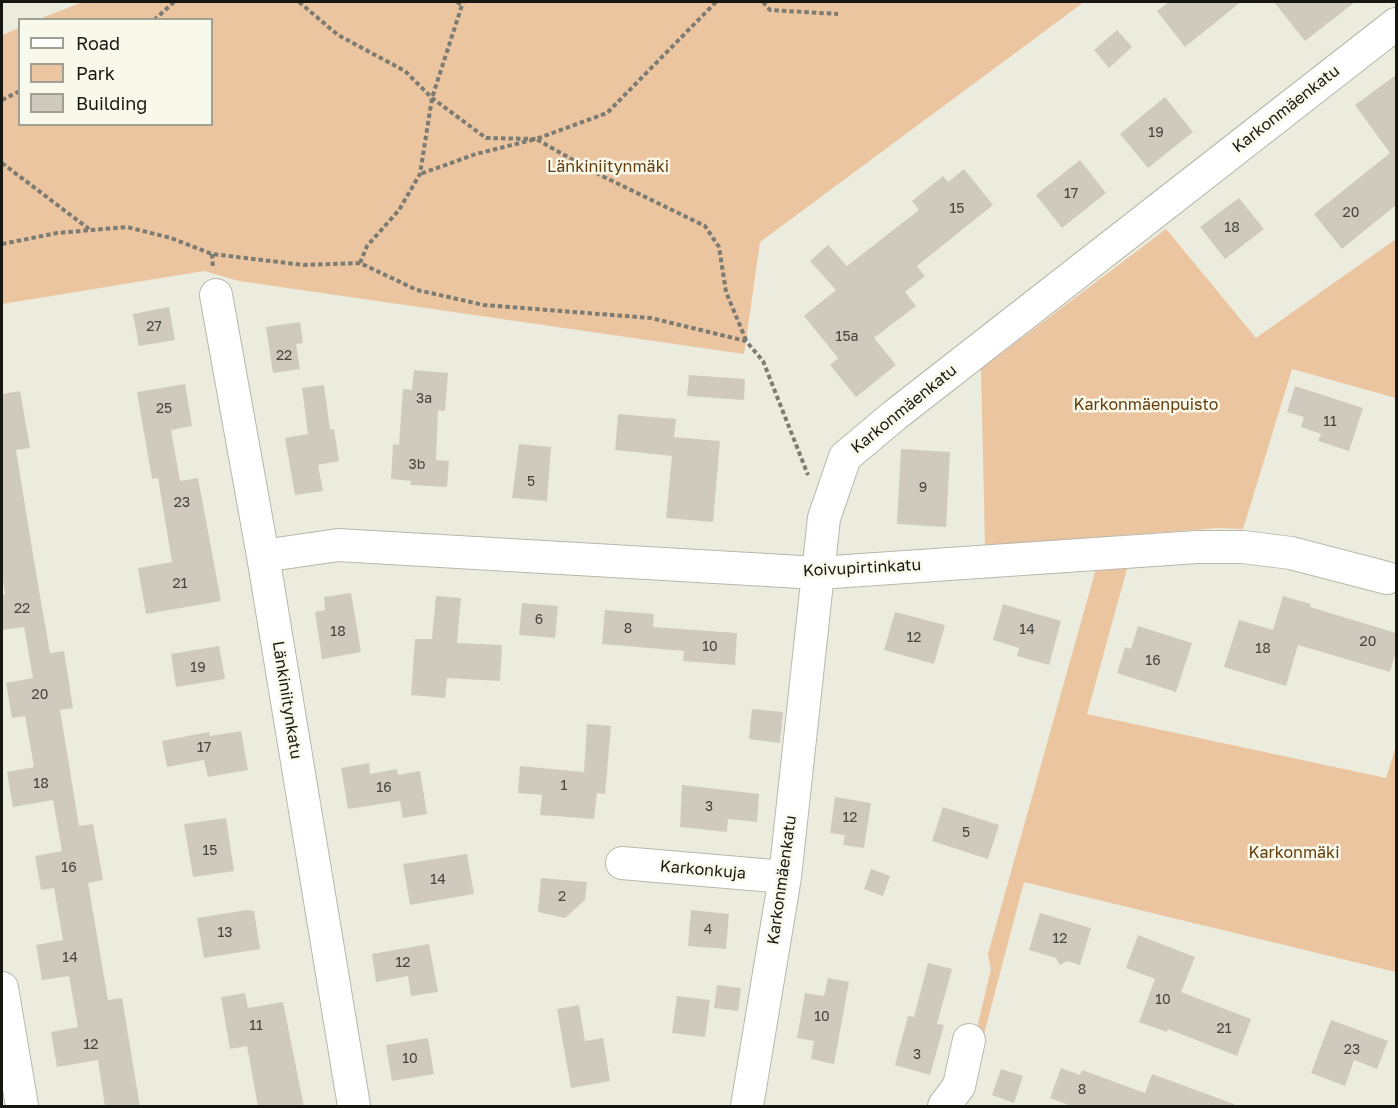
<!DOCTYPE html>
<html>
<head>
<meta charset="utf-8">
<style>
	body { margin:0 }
	#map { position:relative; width:1398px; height:1108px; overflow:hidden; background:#ececde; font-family:"Golos Text",sans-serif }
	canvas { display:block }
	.frame { position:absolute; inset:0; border:3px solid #171712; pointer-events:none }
	.legend { position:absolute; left:18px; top:18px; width:195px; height:108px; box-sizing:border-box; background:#f9f9eb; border:2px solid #9f9f94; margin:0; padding:8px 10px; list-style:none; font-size:18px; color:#171712 }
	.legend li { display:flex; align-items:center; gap:12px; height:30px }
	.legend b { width:30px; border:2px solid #9f9f94 }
</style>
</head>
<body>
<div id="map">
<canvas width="1398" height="1108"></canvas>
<div class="frame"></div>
<ul class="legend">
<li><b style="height:8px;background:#fff"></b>Road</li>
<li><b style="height:16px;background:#ebc4a0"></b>Park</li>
<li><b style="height:16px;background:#d0cabe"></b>Building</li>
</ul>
</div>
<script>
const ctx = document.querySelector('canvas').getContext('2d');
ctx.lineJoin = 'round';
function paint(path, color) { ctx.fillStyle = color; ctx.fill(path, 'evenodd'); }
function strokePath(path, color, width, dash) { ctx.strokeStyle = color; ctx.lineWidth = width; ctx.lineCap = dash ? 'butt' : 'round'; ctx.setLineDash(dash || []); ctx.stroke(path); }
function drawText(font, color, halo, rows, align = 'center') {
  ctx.font = font + ' "Golos Text",sans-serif'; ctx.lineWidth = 5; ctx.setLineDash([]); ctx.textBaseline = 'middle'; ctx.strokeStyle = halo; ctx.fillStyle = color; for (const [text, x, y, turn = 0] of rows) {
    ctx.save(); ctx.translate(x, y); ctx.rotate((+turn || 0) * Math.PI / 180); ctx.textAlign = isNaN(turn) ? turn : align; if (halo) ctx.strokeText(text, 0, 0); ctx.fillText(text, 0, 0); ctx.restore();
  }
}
paint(new Path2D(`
	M83,2H1084L760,242L744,354L239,281L204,271L2,304V35L19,28L20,124H212V20L39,19Z
	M1166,229L1256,338L1396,239V398L1292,369L1243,529L1218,528L985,546L981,369Z
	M1097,565H1128L1087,714L1386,778L1396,746V972L1024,882L984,1034L976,1032L991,969L988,954Z`), '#ebc4a0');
paint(new Path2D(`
	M1169,2H1241L1185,47L1157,11Z
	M1274,2H1355L1305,41Z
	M1117,30L1132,47L1109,68L1094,50Z
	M1396,75V205L1342,249L1314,214L1390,153L1355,105Z
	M1165,97L1193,132L1148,168L1120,134Z
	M1080,160L1106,193L1062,228L1036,195Z
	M964,169L993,205L917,266L925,276L905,292L916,306L874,338L896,365L856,397L830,365L838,358L804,316L836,290L810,261L828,245L847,266L919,210L912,201L943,176L948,182Z
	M1239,198L1264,229L1225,259L1200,227Z
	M169,307L175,340L139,346L133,314Z
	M300,322L303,343L296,344L300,369L273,373L266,327Z
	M414,370L448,373L445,411L438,410L436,460L449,461L447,487L410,485L411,481L391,479L393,444L399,445L403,389L412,390Z
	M689,375L745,379L744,400L687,396Z
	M185,384L192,426L171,430L180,481L198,478L221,601L146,614L138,568L172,562L158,478L152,479L137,392Z
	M324,385L330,430L334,429L339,461L318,465L323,491L295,495L285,438L308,434L302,388Z
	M1295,386L1363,408L1349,451L1318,441L1321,434L1301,427L1304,417L1287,412Z
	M20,391L30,448L16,450L35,567L50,653L64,651L73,708L60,710L79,826L93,824L103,880L88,883L108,1000L122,998L140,1107H105L98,1060L57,1067L51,1032L78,1027L69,976L42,980L36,945L63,940L54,888L41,890L35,856L62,851L53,800L13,807L7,772L34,767L25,716L12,718L6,683L33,678L24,627L2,630V595L5,594L2,573V394Z
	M618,414L676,419L674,437L720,441L713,522L666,518L672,456L615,450Z
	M519,444L551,447L547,501L512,498Z
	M901,449L950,452L946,527L897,524Z
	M351,593L361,652L322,659L315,612L325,610L324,597Z
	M436,596L461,598L457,643L502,645L500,681L447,678L445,698L411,695L415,639H432Z
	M1283,596L1311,604L1310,607L1396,633V651L1390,672L1298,645L1286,686L1224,667L1239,620L1273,630Z
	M522,603L558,606L555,638L519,635Z
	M1003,604L1061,621L1049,665L1017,656L1019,648L993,640Z
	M605,610L654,614L653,627L737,633L735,665L683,661L684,651L602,644Z
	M895,612L945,625L934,664L884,650Z
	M1138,626L1192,643L1176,692L1117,673L1125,647L1131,649Z
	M219,646L225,679L176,687L171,654Z
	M752,709L783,712L780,743L749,739Z
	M587,724L611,726L605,794L597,793L594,819L540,815L542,795L518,793L520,766L584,772Z
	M241,731L248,770L208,777L204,760L167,767L162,741L209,732L210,736Z
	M369,763L370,774L397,769L398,775L420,771L427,814L403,818L400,801L348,809L341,768Z
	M682,785L759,794L757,822L728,819L727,832L680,827Z
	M835,797L871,803L864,848L843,845L845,835L830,833Z
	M943,807L999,825L988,859L932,841Z
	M226,818L234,871L193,877L184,824Z
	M467,854L474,894L410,905L403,864Z
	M871,869L890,876L883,896L864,889Z
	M541,878L587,882L585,900L565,918L538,912Z
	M247,910L254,911L260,949L204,958L197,918Z
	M691,910L729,914L726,949L688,946Z
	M1040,913L1091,928L1080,965L1067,961L1060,965L1056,958L1029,950Z
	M1138,935L1195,957L1181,992L1251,1019L1237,1056L1168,1029L1167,1032L1139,1022L1155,979L1126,968Z
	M429,944L438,992L411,996L408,976L376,982L372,954Z
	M928,963L952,969L937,1024L944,1025L930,1075L895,1065L908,1016L914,1017Z
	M828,978L849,982L834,1064L811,1059L814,1041L797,1038L805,993L824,996Z
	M717,985L741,988L738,1011L714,1008Z
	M245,993L248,1008L283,1002L304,1107H258L247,1046L230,1049L221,997Z
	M677,996L710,1000L705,1037L672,1033Z
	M579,1005L585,1041L603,1038L610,1081L571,1088L557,1009Z
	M1331,1020L1388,1041L1377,1069L1354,1060L1345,1086L1311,1073Z
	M428,1038L434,1074L392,1081L386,1045Z
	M1061,1068L1080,1075L1082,1070L1145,1093L1152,1074L1234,1104V1107H1074L1050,1098Z
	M1001,1069L1023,1076L1014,1103L992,1095Z`), '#d0cabe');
const minor = new Path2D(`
	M216,295L263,556L354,1106
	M263,556L338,545L818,573L1197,547H1243L1291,553L1387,578
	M622,863L785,877
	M2,988L22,1106
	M747,1106L785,877L824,518L845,457L895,415L1396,24
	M944,1106L959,1086L969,1040`);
strokePath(minor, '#b8b7aa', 34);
strokePath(new Path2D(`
	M299,2L338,35L405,71L432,98L486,138L536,139L476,154L420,174
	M457,2L462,5
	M716,2L607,113L536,139L598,174L705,226L719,247L726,292L746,340
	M763,2L770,10L838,14
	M154,20L174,2
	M2,100L20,91
	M2,163L89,229
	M2,244L57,233L127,227L171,238L212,254L304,265L360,263L417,290L484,305L651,318L746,341L763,361L808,475
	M212,254L213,268
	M360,263L367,246L399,210L420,174L432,98L463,2`), '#7c7c73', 4, [4.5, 3]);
strokePath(minor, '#fff', 32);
drawText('14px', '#45443d', null, [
	["19",1156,133],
	["17",1071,194],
	["15",957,209],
	["20",1351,213],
	["18",1232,228],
	["27",154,327],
	["15a",847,337],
	["22",284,356],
	["3a",424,399],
	["25",164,409],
	["11",1330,422],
	["3b",417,465],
	["5",531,482],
	["9",923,488],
	["23",182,503],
	["21",180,584],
	["22",22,609],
	["6",539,620],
	["8",628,629],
	["14",1027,630],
	["18",338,632],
	["12",914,638],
	["20",1368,642],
	["10",710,647],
	["18",1263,649],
	["16",1153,661],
	["19",198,668],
	["20",40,695],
	["17",204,748],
	["18",41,784],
	["1",564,786],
	["16",384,788],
	["3",709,807],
	["12",850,818],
	["5",966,833],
	["15",210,851],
	["16",69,868],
	["14",438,880],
	["2",562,897],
	["4",708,930],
	["13",225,933],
	["12",1060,939],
	["14",70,958],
	["12",403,963],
	["10",1163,1000],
	["10",822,1017],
	["11",256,1026],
	["21",1224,1029],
	["12",91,1045],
	["23",1352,1050],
	["3",917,1055],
	["10",410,1059],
	["8",1082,1090]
]);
drawText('16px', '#171712', '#f9f9eb', [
	["Karkonmäenkatu",1286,109,-38],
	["Karkonmäenkatu",904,409,-39],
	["Koivupirtinkatu",862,568,-3],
	["Länkiniitynkatu",287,700,81],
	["Karkonkuja",703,870,5],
	["Karkonmäenkatu",782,880,-82]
]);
drawText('16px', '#643c0c', '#f9f9eb', [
	["Länkiniitynmäki",608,167],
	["Karkonmäenpuisto",1146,405],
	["Karkonmäki",1294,853]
]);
</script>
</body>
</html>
